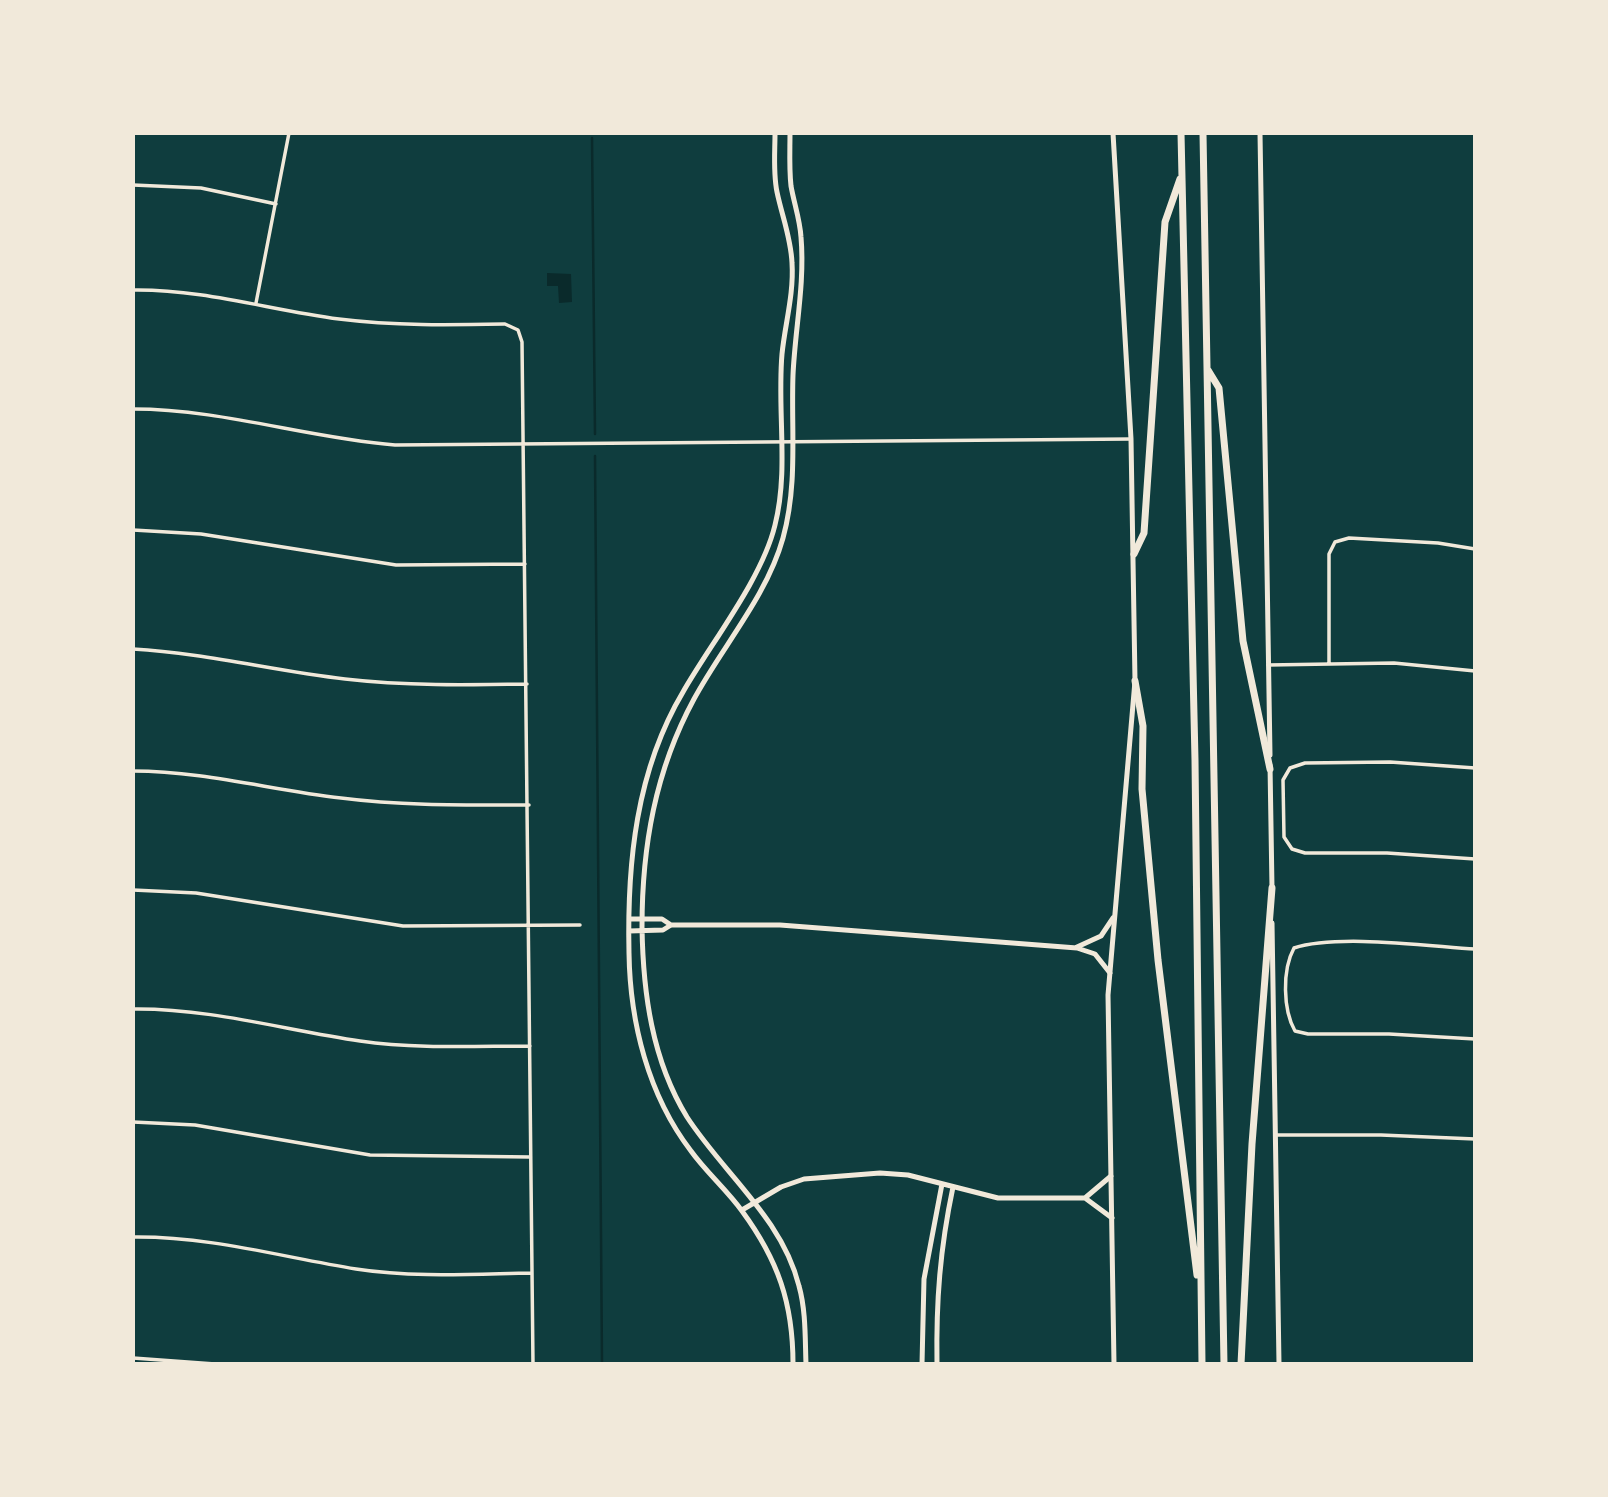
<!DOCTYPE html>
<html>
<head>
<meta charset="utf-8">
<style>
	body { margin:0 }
	#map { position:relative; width:1608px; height:1497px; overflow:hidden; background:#0f3d3e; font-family:Jost,sans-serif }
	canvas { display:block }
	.frame { position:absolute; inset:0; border:135px solid #f1e9da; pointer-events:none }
</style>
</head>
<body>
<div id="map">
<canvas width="1608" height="1497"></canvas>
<div class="frame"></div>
</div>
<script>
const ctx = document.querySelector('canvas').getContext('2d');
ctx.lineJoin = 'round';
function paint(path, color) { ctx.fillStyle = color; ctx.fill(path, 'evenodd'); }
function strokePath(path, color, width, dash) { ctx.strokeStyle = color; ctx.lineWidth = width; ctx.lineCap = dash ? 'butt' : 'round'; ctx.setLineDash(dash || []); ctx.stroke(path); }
paint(new Path2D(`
	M547,273L571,274L572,302L559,303L558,286H547Z`), '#0a2a2b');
strokePath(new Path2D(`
	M592,138L595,434
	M595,456L602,1364`), '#0a2a2b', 2.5);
strokePath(new Path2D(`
	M133,185L201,188L276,204
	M133,290C203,289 270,310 339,319C395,326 449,325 505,324L518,330L522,342L533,1364
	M256,303L289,133
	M133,409C222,409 307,438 395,445L1131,439
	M133,530L201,534L396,565L525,564
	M133,649C205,653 274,671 345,679C405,686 466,685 527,684
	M1329,663V554L1335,542L1349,538L1438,543L1475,549
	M1268,665L1394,663L1475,671
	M1475,701V782
	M1475,768L1390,762L1305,763L1290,768L1283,780L1284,837L1292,849L1305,853H1387L1475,859
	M133,771C204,771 271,790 341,798C403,806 466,805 529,805
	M133,890L196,893L403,926L580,925
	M1475,949C1427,946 1337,934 1294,948C1282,970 1283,1010 1295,1031L1308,1034H1389L1475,1039
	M133,1009C209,1008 285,1030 360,1041C416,1049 474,1046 530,1046
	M133,1122L195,1125L370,1155L530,1157
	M1275,1135H1381L1475,1139
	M133,1237C208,1236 282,1257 356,1269C414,1278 474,1274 532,1273
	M133,1358L215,1364`), '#f1e9da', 3.5);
strokePath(new Path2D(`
	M775,133C775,152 773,173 777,192C782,216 791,238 792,263C794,294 785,324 782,354C777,411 789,470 775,525C762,579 711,643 683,692C636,771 627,863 629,953C630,1022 648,1095 691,1151C706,1172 727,1190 742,1211C778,1260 793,1303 793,1364
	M790,133C790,150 789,168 791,186C794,203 800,220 801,237C805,284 795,329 793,375C791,430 798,484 783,538C767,596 722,647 694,699C655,771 642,847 642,927C643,993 652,1060 687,1117C724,1174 782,1218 799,1286C806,1311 805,1338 806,1364
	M629,919H662L671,925
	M629,931L663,930L671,925H780L1077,948L1095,954L1110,973
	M1077,947L1101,936L1113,918
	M1085,1198L1111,1176
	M742,1210L781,1187L804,1179L880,1173L908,1175L998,1198H1085L1112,1218
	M922,1364L924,1279L942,1184
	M937,1364C936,1301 940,1249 953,1187`), '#f1e9da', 5);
strokePath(new Path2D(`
	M1113,133L1131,439L1135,681L1108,995L1114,1364
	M1260,133L1270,755
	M1270,765L1272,888
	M1272,923L1279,1364`), '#f1e9da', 5);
strokePath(new Path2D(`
	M1181,133L1195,760L1202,1364
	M1203,133L1224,1364
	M1208,370L1219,388L1243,641L1270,769
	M1134,554L1144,533L1165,222L1180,179
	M1135,681L1143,726L1142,789L1158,960L1197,1275
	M1241,1364L1252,1144L1272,888`), '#f1e9da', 7);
</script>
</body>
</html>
